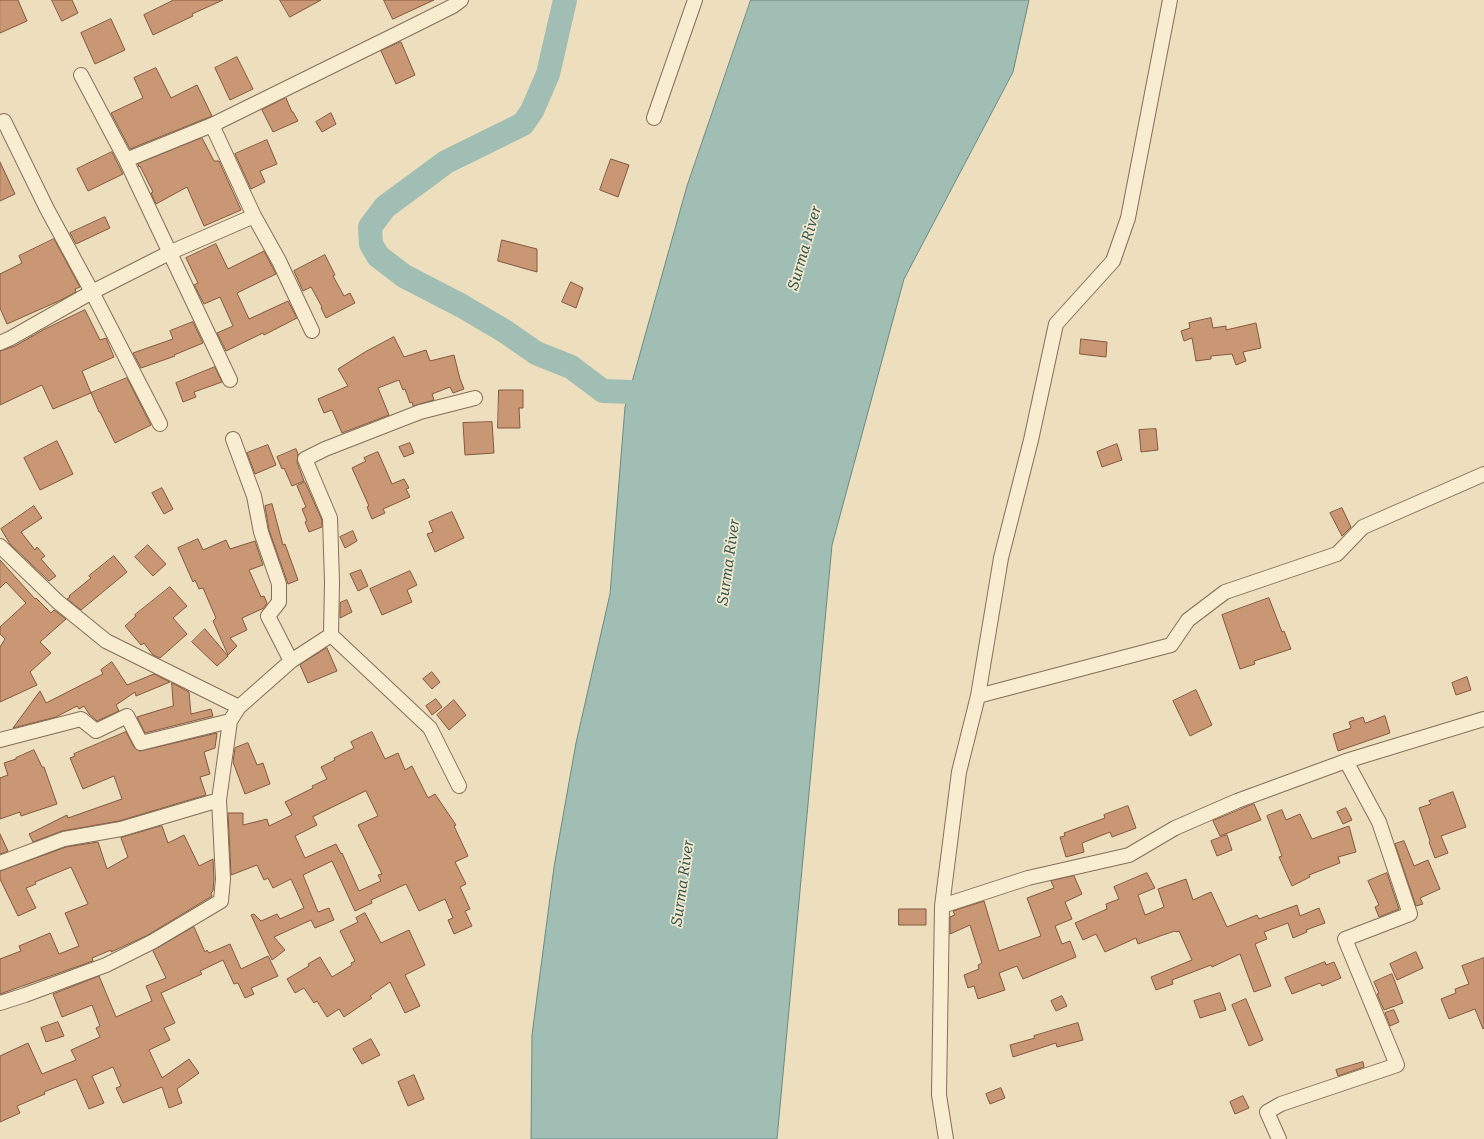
<!DOCTYPE html>
<html>
<head>
<meta charset="utf-8">
<style>
	body { margin:0 }
	canvas { display:block; background:#eddebe }
</style>
</head>
<body>
<canvas width="1484" height="1139"></canvas>
<script>
const ctx = document.querySelector('canvas').getContext('2d');
ctx.lineJoin = 'round';
function paint(path, color) { ctx.fillStyle = color; ctx.fill(path, 'evenodd'); }
function strokePath(path, color, width, dash) { ctx.strokeStyle = color; ctx.lineWidth = width; ctx.lineCap = dash ? 'butt' : 'round'; ctx.setLineDash(dash || []); ctx.stroke(path); }
function drawText(font, color, halo, rows, align = 'center') {
  ctx.font = font + ' "Roboto Serif",serif'; ctx.lineWidth = 3.5; ctx.setLineDash([]); ctx.textBaseline = 'middle'; ctx.strokeStyle = halo; ctx.fillStyle = color; for (const [text, x, y, turn = 0] of rows) {
    ctx.save(); ctx.translate(x, y); ctx.rotate((+turn || 0) * Math.PI / 180); ctx.textAlign = isNaN(turn) ? turn : align; if (halo) ctx.strokeText(text, 0, 0); ctx.fillText(text, 0, 0); ctx.restore();
  }
}
const water = new Path2D(`
	M751,0H1029L1013,72L904,279L832,545L777,1139H531L532,1035L554,867L576,743L610,594L625,407L687,186Z`);
paint(water, '#a1beb5');
strokePath(water, '#698b82', 1);
strokePath(new Path2D(`
	M565,0L548,74L532,111L523,124L446,162L385,207L370,227L371,244L378,256L404,276L462,306L506,332L536,353L571,367L603,391L661,393`), '#a1beb5', 24);
const building = new Path2D(`
	M0,0H18L27,21L0,33Z
	M52,0H72L78,13L62,21Z
	M174,0H223L192,14L193,16L153,35L144,15Z
	M280,0H321L290,17Z
	M384,0H434L393,19Z
	M111,19L125,50L95,64L81,33Z
	M401,42L415,75L396,84L381,51Z
	M237,57L253,89L230,100L215,68Z
	M156,68L171,98L197,85L212,116L130,149L111,113L143,98L134,78Z
	M286,98L292,112H293L298,121L273,132L262,110Z
	M331,113L336,124L322,132L316,122Z
	M202,138L214,161H219L241,210L204,226L187,187L156,204L151,193L153,192L140,166L139,167L138,164Z
	M267,140L277,164L260,171L265,182L251,189L235,154Z
	M112,152L123,174L88,191L77,169Z
	M611,159L629,165L618,197L600,190Z
	M0,162L15,194L0,201Z
	M105,217L110,228L76,244L70,233Z
	M54,239L80,287L75,289L76,292L61,300L7,324L0,308V274L22,263L19,256Z
	M502,240L537,249V272L498,261Z
	M216,244L228,269L264,251L276,274L237,293L249,319L288,301L297,318L264,335L263,333L226,351L217,333L233,326L220,297L204,304L194,285L198,283L186,258Z
	M325,255L335,275L333,276L344,296L350,293L355,303L326,318L321,308L322,307L311,287L303,291L294,271Z
	M571,282L583,288L576,308L562,302Z
	M85,310L100,340L106,338L114,357L82,371L91,393L53,409L42,385L0,405V351L15,346L43,330Z
	M1211,318L1213,328L1226,326V330L1256,323L1261,348L1243,352L1246,361L1236,365L1232,354L1211,356V359L1196,361L1192,338L1184,341L1181,331L1190,328L1189,323Z
	M193,322L203,343L174,355L175,356L141,368L133,353L173,339L170,331Z
	M394,337L404,357L426,350L430,361L454,355L460,379L464,389L453,393L450,387L432,394L434,400L413,406L412,402L410,403L405,389L403,390L399,380L378,388L389,415L342,433L332,410L324,413L318,399L348,386L338,369L365,352Z
	M1081,339L1107,342L1106,357L1080,354Z
	M215,367L222,382L194,392L196,397L183,402L176,383Z
	M127,378L151,425L115,443L100,412H99L91,393Z
	M499,390H523V408H519L520,428H498Z
	M492,422L494,453L465,455L463,423Z
	M1156,429L1158,450L1141,452L1139,430Z
	M57,441L73,474L40,490L24,458Z
	M410,443L414,453L404,457L399,447Z
	M1117,444L1122,460L1102,467L1097,452Z
	M268,445L276,465L255,474L247,453Z
	M296,449L298,454L297,462L304,481L292,486L284,468L282,469L277,457Z
	M378,452L392,484L404,479L409,488L406,489L410,497L383,509L385,513L372,519L367,507L369,506L352,468L366,461L364,458Z
	M305,482L322,520V527L309,532L305,522L307,521L302,509L306,507L297,486Z
	M162,488L173,509L164,514L152,493Z
	M272,504L283,545L285,544L298,580L288,584L269,530L265,506Z
	M34,506L42,518L21,532L35,550L37,547L45,556L41,559L56,576L49,581L10,544L1,529Z
	M1342,508L1351,527L1342,536L1330,513Z
	M452,512L464,538L435,552L427,534L433,532L429,522Z
	M353,531L357,541L345,548L340,537Z
	M198,539L203,550L226,540L230,549L255,541L263,565L249,570L261,597L264,596L267,603L264,608L242,618L247,630L230,638L237,646L228,655L213,621L216,618L203,588L199,589L195,580L193,582L178,548Z
	M148,545L166,564L153,576L135,557Z
	M114,556L127,572L81,610L67,599L70,597L69,596L91,578L89,576Z
	M0,560L35,599L36,598L51,613L54,610L66,619L40,642L51,653L30,672L37,685L0,702V647L5,639L0,634V627L26,603L6,582L0,588Z
	M361,570L368,586L358,591L350,574Z
	M410,571L417,585L407,590L412,602L382,615L370,589Z
	M170,587L187,606L173,618L187,634L160,658L153,655L144,643L141,645L125,626L136,616L135,615Z
	M1269,598L1282,632L1284,631L1291,649L1254,661L1255,664L1240,669L1222,615Z
	M347,600L352,612L340,618V603Z
	M205,629L228,656L217,666L192,642Z
	M327,648L337,671L308,683L300,665Z
	M112,662L127,685L154,674L170,682L136,696L135,692L116,705L119,711L97,721L89,714L84,706L79,709L77,706L56,717L13,728L40,691L46,703L103,674L101,670Z
	M432,672L440,682L432,689L423,679Z
	M1467,677L1471,690L1456,695L1452,683Z
	M172,683L189,692L191,714L211,709L213,716L145,733L137,717L173,706Z
	M1196,690L1212,725L1190,736L1173,701Z
	M436,699L442,707L432,715L426,706Z
	M454,700L466,715L449,730L437,715Z
	M1385,716L1390,733L1338,751L1333,734L1351,728L1349,722L1363,717L1365,723Z
	M126,732L134,747L140,751L217,733L215,748L204,752L210,774L200,777L206,795L119,821L62,831L33,842L29,834L67,815L68,818L122,799L114,776L83,789L70,758L75,756L74,754Z
	M372,732L385,759L398,753L405,770L412,766L428,798L435,794L456,825L454,826L468,856L455,862L466,884L460,887L470,909L465,911L472,926L454,934L448,920L453,918L445,899L419,911L406,884L371,900L372,903L355,911L332,861L303,875L318,912L329,908L334,920L315,928L311,920L274,937L285,950L272,960L251,915L254,914L261,921L277,914L280,919L304,908L291,879L273,888L268,878L264,880L257,865L231,875L228,813H243V825L267,819L269,826L292,815L285,802L313,788L312,786L327,779L321,767L335,760L334,758L354,748L351,742ZM366,791L378,816L358,825L382,874L378,875L381,881L359,891L342,853L341,854L336,844L305,858L295,836L317,825L313,817Z
	M248,743L257,765L263,763L270,784L245,794L233,762L235,748Z
	M34,750L42,767H44L57,804L21,816L20,812L0,819V778L8,775L4,763L16,759V758Z
	M1453,792L1466,827L1441,836L1448,853L1435,858L1429,842L1430,841L1419,808L1431,804L1429,801Z
	M1254,804L1261,820L1220,836L1213,821Z
	M1128,806L1136,828L1112,837L1110,832L1082,843L1084,852L1066,857L1060,837L1065,836L1064,833L1105,818L1104,815Z
	M1346,808L1352,820L1343,824L1337,812Z
	M1282,810L1286,820L1300,814L1312,839L1349,826L1356,852L1338,857L1340,863L1309,875L1310,877L1292,886L1279,857L1282,856L1267,816Z
	M162,826L168,843L184,835L199,866L213,859L214,879L213,891L211,893L212,896L148,935L111,952V950L92,958L93,961L0,994V959L21,951L19,946L50,933L59,954L79,946L65,913L88,904L71,867L35,882L36,884L26,888L36,908L18,916L0,879V871L66,847L98,842L107,869L128,857L121,838Z
	M0,834L8,851L0,854Z
	M1227,835L1232,850L1217,856L1211,841Z
	M1404,841L1414,866L1428,860L1440,889L1420,898L1423,904L1416,906L1395,844Z
	M1147,873L1155,888L1138,895L1145,915L1164,907L1158,889L1186,879L1193,900L1211,892L1227,927L1257,915L1259,919L1297,905L1300,916L1319,908L1325,923L1306,930L1307,932L1293,938L1288,923L1264,932L1267,939L1255,944L1271,986L1254,992L1240,954L1212,967L1211,965L1172,980L1173,984L1156,990L1151,977L1192,960L1179,931L1176,932L1175,931L1160,936L1138,944L1136,938L1105,952L1096,934L1083,940L1075,923L1107,909L1106,904L1119,899L1114,887Z
	M1387,873L1399,909L1379,917L1375,907L1379,905L1368,881Z
	M1074,876L1082,894L1065,902L1072,919L1055,926L1062,944L1070,941L1076,957L1023,979L1017,966L999,973L1005,990L978,999L974,986L968,988L964,975L979,969L978,965L982,963L970,925L950,934V917L955,915L953,911L984,901L999,951L1041,936L1027,898L1054,888L1051,881Z
	M899,909H926V925H899Z
	M365,913L381,943L409,930L425,965L405,975L420,1006L405,1013L390,982L370,996L372,998L344,1017L339,1009L327,1017L317,1001L314,1003L304,988L295,993L287,979L309,966L308,964L320,957L332,977L352,965L351,963L355,961L340,931L358,922L356,918Z
	M194,927L205,952L207,950L209,953L230,944L241,969L268,956L278,976L251,988L254,994L245,998L238,983L234,984L223,960L200,971L202,974L161,993L175,1023L164,1028L170,1040L149,1050L162,1078L189,1059L199,1073L177,1089L182,1103L169,1108L162,1087L123,1103L116,1088L121,1086L113,1067L92,1076L104,1103L89,1109L76,1079L44,1092L45,1094L17,1106L20,1113L0,1122V1056L28,1043L42,1074L76,1060L71,1050L100,1037L96,1028L100,1026L92,1005L62,1017L53,994L99,976L116,1017L152,1001L146,986L166,978L153,951Z
	M1416,952L1423,968L1397,980L1390,964Z
	M1484,958V1028L1483,1029L1475,1009L1449,1019L1441,999L1456,993L1455,989L1469,984L1462,966Z
	M1325,962L1326,965L1334,962L1341,978L1322,986L1320,983L1292,994L1285,978Z
	M1392,974L1403,1003L1384,1010L1377,994L1379,993L1374,982Z
	M1220,993L1226,1010L1200,1018L1194,1001Z
	M1062,996L1067,1006L1056,1011L1051,1001Z
	M1246,999L1263,1040L1249,1046L1232,1005Z
	M1394,1010L1399,1022L1390,1026L1385,1013Z
	M58,1022L64,1036L46,1042L41,1028Z
	M1078,1023L1083,1040L1057,1047L1056,1043L1013,1057L1010,1045L1035,1038L1034,1036Z
	M371,1039L380,1055L362,1064L353,1049Z
	M1363,1062L1364,1067L1338,1076L1336,1070Z
	M414,1075L424,1099L408,1106L398,1082Z
	M1001,1088L1005,1098L990,1104L986,1094Z
	M1243,1096L1249,1108L1235,1114L1230,1102Z`);
paint(building, '#ca9774');
strokePath(building, '#83583e', 1);
const minor = new Path2D(`
	M81,75L126,160L230,380
	M654,118L695,0
	M4,121L47,209L92,292L160,424
	M212,125L254,216L279,261L312,331
	M126,160L212,125L411,27L453,6L461,0
	M0,343L11,338L92,292L171,252L254,216
	M233,439L254,496L261,532L279,584V602L268,616L291,661
	M0,546L58,602L106,641L239,707
	M978,696L1171,645L1188,620L1225,592L1337,554L1363,527L1484,474
	M0,740L81,719L96,731L127,716L141,743L230,721
	M459,786L430,728L331,635L332,582L330,518L305,459L325,449L420,412L475,398
	M0,863L64,839L121,829L219,800
	M942,906L1028,878L1129,855L1175,828L1237,801L1346,761
	M0,1003L25,995L106,965L152,942L221,901L223,879L219,800L230,721L239,707L291,661L331,635
	M946,1139L939,1095L942,906L959,772L978,696L1001,558L1031,440L1056,324L1113,261L1128,218L1170,0
	M1279,1139L1267,1112L1281,1104L1397,1065L1345,939L1410,914L1379,822L1346,761L1484,719`);
strokePath(minor, '#846f57', 16);
strokePath(minor, '#f8ecd1', 14);
drawText('italic 15px', '#2b5450', '#f4e8cd', [
	["Surma River",805,248,-74],
	["Surma River",729,562,-82],
	["Surma River",683,883,-82]
]);
</script>
</body>
</html>
